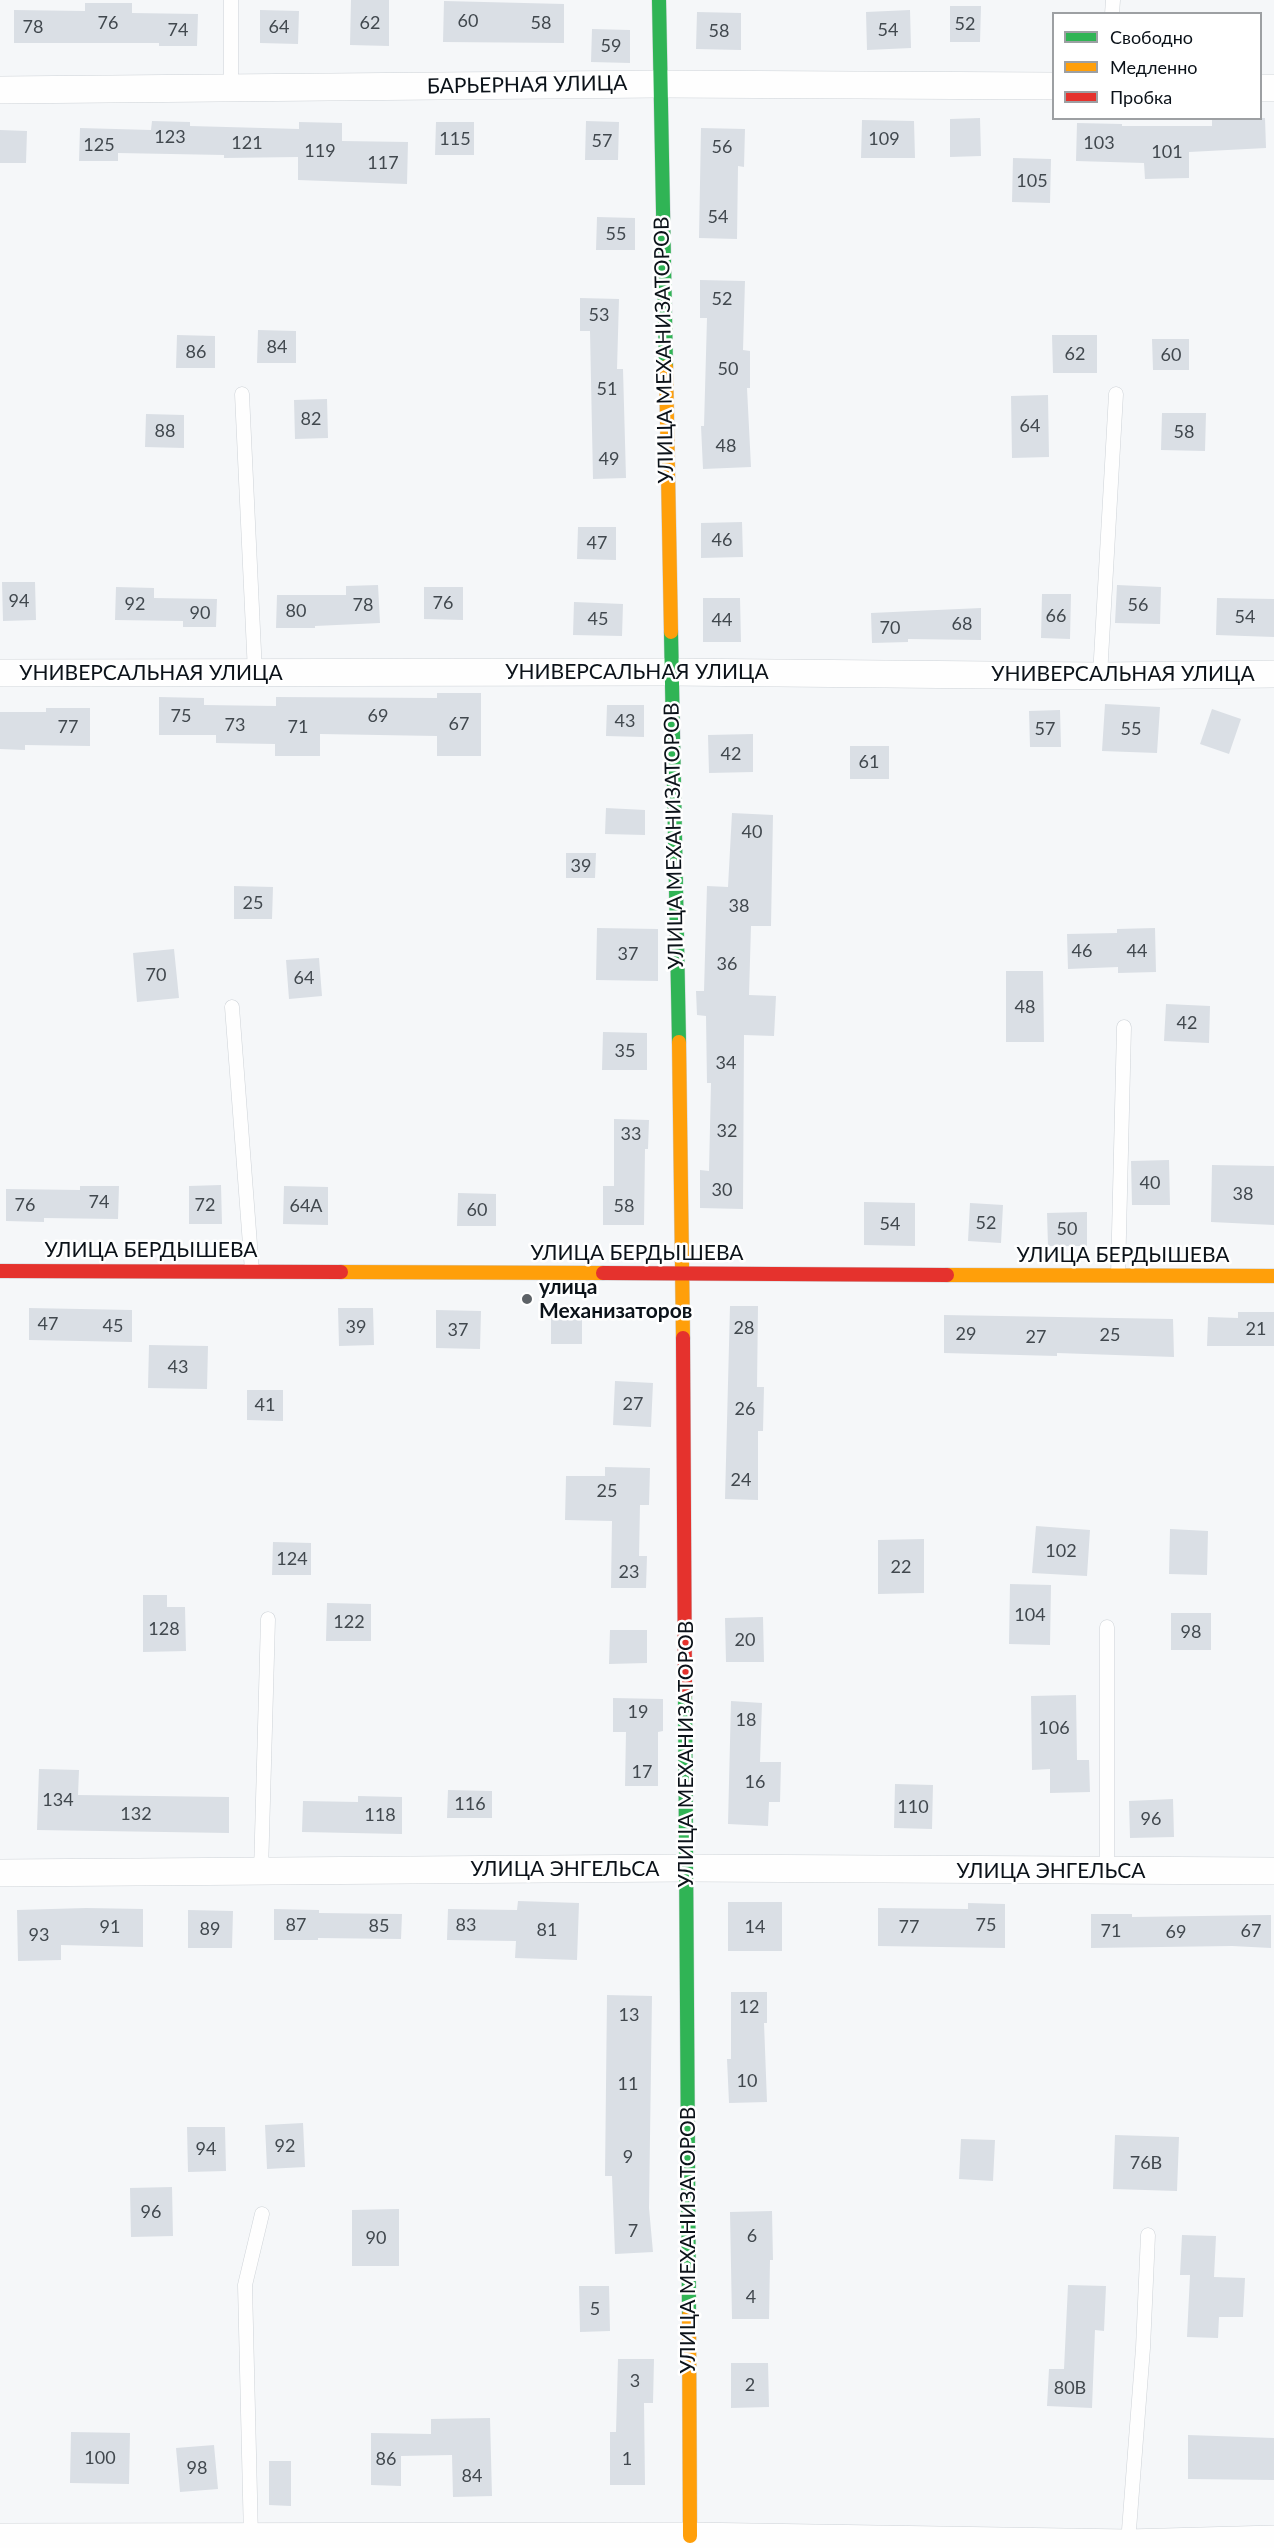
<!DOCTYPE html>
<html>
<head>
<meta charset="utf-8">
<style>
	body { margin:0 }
	#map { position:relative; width:1274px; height:2548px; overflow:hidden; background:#f5f7f9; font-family:Lato,sans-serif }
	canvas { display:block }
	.legend { position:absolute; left:1052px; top:12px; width:210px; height:108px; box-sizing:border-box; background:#fff; border:2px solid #9da0a3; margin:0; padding:8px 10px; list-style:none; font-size:18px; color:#0b1219 }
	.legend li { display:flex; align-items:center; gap:12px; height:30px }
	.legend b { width:30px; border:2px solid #9da0a3 }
</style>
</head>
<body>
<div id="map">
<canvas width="1274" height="2548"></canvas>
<ul class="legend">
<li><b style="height:8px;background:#30b455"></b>Свободно</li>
<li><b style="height:8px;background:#ff9f0a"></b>Медленно</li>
<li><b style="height:8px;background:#e5322d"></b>Пробка</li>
</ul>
</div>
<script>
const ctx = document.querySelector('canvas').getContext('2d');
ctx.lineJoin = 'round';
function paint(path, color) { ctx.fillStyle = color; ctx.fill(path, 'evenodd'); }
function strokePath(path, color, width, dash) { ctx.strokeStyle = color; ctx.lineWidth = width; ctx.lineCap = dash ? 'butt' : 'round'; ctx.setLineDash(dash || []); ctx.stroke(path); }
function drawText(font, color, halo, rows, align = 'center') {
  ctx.font = font + ' Lato,sans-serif'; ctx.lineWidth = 5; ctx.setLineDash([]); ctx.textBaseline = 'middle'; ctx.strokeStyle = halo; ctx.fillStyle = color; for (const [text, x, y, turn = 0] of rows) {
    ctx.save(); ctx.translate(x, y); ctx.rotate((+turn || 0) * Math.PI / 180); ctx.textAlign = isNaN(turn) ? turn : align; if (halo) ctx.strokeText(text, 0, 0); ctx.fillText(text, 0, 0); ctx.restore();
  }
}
paint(new Path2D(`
	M351,0H389V46L350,45Z
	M444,1L564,4V43L443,42Z
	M85,3H132V13L198,14L197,46H159V43H14V10L85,11Z
	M950,6H981L980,42H950Z
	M260,10L299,11L298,44L260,43Z
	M910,10L911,48L867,50L866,12Z
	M697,12L741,13V50L696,49Z
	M592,29L630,30V63L591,62Z
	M980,118L981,156L950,157V119Z
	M1212,118H1265L1266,148L1189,152V178L1145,179L1144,163L1076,161L1077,123L1122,124V126H1212Z
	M862,120L914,121L915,158H861Z
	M152,121L190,122V126L299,129V122L342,123V141L408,142L407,184L298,180V157L224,158V155L118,153V161H79L80,128L151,130Z
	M586,121L619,122L618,160H585Z
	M436,122H474V155H435Z
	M701,128L745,129L744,167L738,166L737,239L699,238Z
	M0,130L27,131L26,163H0Z
	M1013,158L1051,159L1050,203L1012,202Z
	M597,217L635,218V250H596Z
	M700,280L745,281L743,350L750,351V388H747L751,467L703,469L701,426H704L707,318H700Z
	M580,298L619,299L617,369H623L626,478L593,479L590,331H580Z
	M258,330L296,331V363H257Z
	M177,335L215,336V368H176Z
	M1052,335H1097V373H1053Z
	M1152,339H1189V370H1153Z
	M1048,395L1049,457L1012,458L1011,396Z
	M327,399L328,438L295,439L294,400Z
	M1162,413H1206L1205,451L1161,450Z
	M146,414L184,415V448L145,447Z
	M742,522L743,557L701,558V523Z
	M578,527H616V560L577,559Z
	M2,582H35L36,620L3,621Z
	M378,585L380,623L315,626V628H276L277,595H346V586Z
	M1117,585L1161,587L1160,624L1115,623Z
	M116,587L154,588V598L217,599L216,627H183V621L115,620Z
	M424,587H463V620L424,619Z
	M1042,594H1071L1070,639L1041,638Z
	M703,598H740L741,642H703Z
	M1217,598L1274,599V637L1216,635Z
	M574,602L623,604L622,636L573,635Z
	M981,608V640L908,639V642L872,643L871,613Z
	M437,693H481V756H437V736L320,734V756H275V744L216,743V735H159V697L204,698V705L276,706V697L437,698Z
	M1105,704L1160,707L1157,753L1102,751Z
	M607,705H644V737L606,736Z
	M46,708H90V746L25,745V750L0,749V712H46Z
	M1212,709L1241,719L1229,754L1200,744Z
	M1060,710L1061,747H1030L1029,711Z
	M753,734V772L709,773L708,735Z
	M850,746H889V779H850Z
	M606,808L645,810V835L605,834Z
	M732,813L773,815L771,926H751L749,995L776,996L774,1036L744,1035L743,1209L700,1208V1170L709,1171L711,1083H707L706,1016L697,1015L696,991H704L707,886L728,887Z
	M566,853H596L595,878H566Z
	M234,886L273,887L272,919H234Z
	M597,928L658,929V981L596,980Z
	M1155,928L1156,972L1118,973V967L1068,969L1067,934L1117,933V929Z
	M174,949L179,998L137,1002L133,953Z
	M319,958L322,996L289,999L286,960Z
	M1006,971H1043L1044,1042H1006Z
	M1166,1004L1210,1006L1209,1043L1164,1041Z
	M603,1032L647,1033V1070H602Z
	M614,1119L649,1120L648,1149H645L644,1225H603V1186H614Z
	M1169,1160L1170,1205H1132L1131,1161Z
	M1212,1165L1274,1166V1225L1211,1222Z
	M221,1185L222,1224H189V1186Z
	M80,1186H119L118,1219L44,1218V1222L6,1221V1189L80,1190Z
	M284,1186L328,1187V1225L283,1224Z
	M458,1193L496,1194V1226H457Z
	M864,1202L915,1203V1246L864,1245Z
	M970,1203L1003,1205L1001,1243L968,1241Z
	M1087,1212V1246H1048L1047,1213Z
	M730,1306H758L757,1387H764L763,1431H758V1500L725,1499Z
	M29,1308L132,1310V1342L29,1340Z
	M338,1308H373L374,1345L339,1346Z
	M436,1310L481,1311L480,1349L436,1348Z
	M1238,1312H1274V1346H1207L1208,1317L1238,1318Z
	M944,1315L1173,1319L1174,1357L1057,1353V1356L944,1353Z
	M551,1317L582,1318V1344H551Z
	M149,1345L208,1346L207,1389L148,1388Z
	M615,1381L653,1383L651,1427L613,1425Z
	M247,1390H283V1421L247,1420Z
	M605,1467L650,1468L649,1505H640L639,1556H647L646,1588H611L612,1521L565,1520L566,1476H605Z
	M1036,1526L1090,1530L1087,1576L1032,1573Z
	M1170,1529L1208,1531L1207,1575L1169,1574Z
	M924,1539V1593L878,1594V1540Z
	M273,1542L311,1543V1575H272Z
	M1010,1584L1051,1585L1050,1645L1009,1644Z
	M143,1595H167V1607H185L186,1651L143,1652Z
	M327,1603L371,1604V1641H326Z
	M1171,1613H1211V1650H1171Z
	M763,1617L764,1662H726L725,1618Z
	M610,1630H647V1663L609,1664Z
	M1076,1695L1077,1760H1089L1090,1792L1050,1793V1769L1032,1770L1031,1696Z
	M613,1698L663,1699V1731L658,1732V1786H625L626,1732H613Z
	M731,1701L762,1703L760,1762H781L780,1802H769L768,1826L728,1824Z
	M39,1769L79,1770L78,1795L229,1797V1833L37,1830Z
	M895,1784L933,1785L932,1829L894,1828Z
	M448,1790L492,1791V1818H447Z
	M358,1796L402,1797V1834L302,1832L303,1801L358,1802Z
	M1173,1799L1174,1837L1130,1838L1129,1801Z
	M518,1901L579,1903L577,1960L515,1958L516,1941L447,1940L448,1909L517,1910Z
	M728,1902H782V1951H728Z
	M968,1903L1005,1904V1948L878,1946V1908L968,1909Z
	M86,1908L143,1909V1947L61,1945V1960L18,1961L17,1910Z
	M274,1909L319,1910V1913L402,1914L401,1939L318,1938V1940H274Z
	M188,1910L233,1911L232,1948H188Z
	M1091,1914H1132V1917L1271,1915V1948L1232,1946L1091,1948Z
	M731,1992H767V2023H764L767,2102L729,2103L727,2059H731Z
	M607,1995L652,1996L649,2208L653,2252L615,2254L612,2176H605Z
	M303,2123L305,2167L267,2169L265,2125Z
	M187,2127H225L226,2171L188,2172Z
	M1115,2135L1179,2137L1177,2191L1113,2189Z
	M961,2139L995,2140L993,2181L959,2179Z
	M172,2187L173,2236L131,2237L130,2188Z
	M399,2209V2266H352V2210Z
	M772,2211L773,2260H770L769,2319H732L730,2212Z
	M1182,2235L1216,2236L1214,2277L1245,2278L1243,2317H1219L1218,2338L1187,2337L1190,2275H1180Z
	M1068,2285L1106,2286L1104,2331L1095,2330L1092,2408L1047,2406L1049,2369H1064Z
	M579,2286H609L610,2331L580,2332Z
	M618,2359H654L653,2403H644L645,2485H610V2432H616Z
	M731,2363H768L769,2407L731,2408Z
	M490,2418L492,2496L453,2497L452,2455L401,2456V2486L371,2485V2433L431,2434V2419Z
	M71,2432L130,2433L129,2484L70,2483Z
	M1188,2435L1274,2438V2480L1188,2479Z
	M214,2445L218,2489L180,2492L176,2448Z
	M269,2461H291V2506L269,2505Z`), '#dadfe5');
const lane = new Path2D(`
	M231,0V89
	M1112,14L1113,0
	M242,394L255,673
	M1100,676L1116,394
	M232,1007L252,1271
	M1118,1275L1124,1027
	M1107,1871V1627
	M261,1872L268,1619
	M251,2538L245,2285L262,2214
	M1128,2543L1143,2348L1148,2235`);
const street = new Path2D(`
	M1260,88H1274
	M0,90L659,84L1054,86
	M0,673L670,672L1100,676L1274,674
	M0,1873L686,1868L1274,1871
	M0,2537L690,2536L1128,2543L1274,2539`);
const fast = new Path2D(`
	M659,0L666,367
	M671,632L679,1042
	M685,1694L689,2315`);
const slow = new Path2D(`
	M666,367L671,632
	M679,1042L683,1338
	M341,1272L603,1273
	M947,1275L1274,1276
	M689,2315L690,2536`);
const jam = new Path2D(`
	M0,1271L341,1272
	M603,1273L947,1275
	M683,1338L685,1694`);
strokePath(lane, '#cdd2d7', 15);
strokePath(street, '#cdd2d7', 28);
strokePath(fast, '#cdd2d7', 15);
strokePath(slow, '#cdd2d7', 15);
strokePath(jam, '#cdd2d7', 15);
strokePath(lane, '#fefefe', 14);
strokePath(street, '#fefefe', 27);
strokePath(fast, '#30b455', 14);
strokePath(slow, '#ff9f0a', 14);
strokePath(jam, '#e5322d', 14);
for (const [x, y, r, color] of [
	[527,1299,6,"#5d6267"]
]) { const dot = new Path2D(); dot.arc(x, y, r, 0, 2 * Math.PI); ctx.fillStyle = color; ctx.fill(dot); strokePath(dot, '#fff', 2); }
drawText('18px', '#41484e', null, [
	["60",468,21],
	["76",108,23],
	["62",370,23],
	["58",541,23],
	["52",965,24],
	["78",33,27],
	["64",279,27],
	["74",178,30],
	["54",888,30],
	["58",719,31],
	["59",611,46],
	["123",170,137],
	["115",455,139],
	["109",884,139],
	["57",602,141],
	["121",247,143],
	["103",1099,143],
	["125",99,145],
	["56",722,147],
	["119",320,151],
	["101",1167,152],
	["117",383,163],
	["105",1032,181],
	["54",718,217],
	["55",616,234],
	["52",722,299],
	["53",599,315],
	["84",277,347],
	["86",196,352],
	["62",1075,354],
	["60",1171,355],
	["50",728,369],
	["51",607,389],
	["82",311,419],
	["64",1030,426],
	["88",165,431],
	["58",1184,432],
	["48",726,446],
	["49",609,459],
	["46",722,540],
	["47",597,543],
	["94",19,601],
	["76",443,603],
	["92",135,604],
	["78",363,605],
	["56",1138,605],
	["80",296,611],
	["90",200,613],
	["66",1056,616],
	["54",1245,617],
	["45",598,619],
	["44",722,620],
	["68",962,624],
	["70",890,628],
	["75",181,716],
	["69",378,716],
	["43",625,721],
	["67",459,724],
	["73",235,725],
	["77",68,727],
	["71",298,727],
	["57",1045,729],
	["55",1131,729],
	["42",731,754],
	["61",869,762],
	["40",752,832],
	["39",581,866],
	["25",253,903],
	["38",739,906],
	["46",1082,951],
	["44",1137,951],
	["37",628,954],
	["36",727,964],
	["70",156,975],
	["64",304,978],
	["48",1025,1007],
	["42",1187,1023],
	["35",625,1051],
	["34",726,1063],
	["32",727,1131],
	["33",631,1134],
	["40",1150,1183],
	["30",722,1190],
	["38",1243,1194],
	["74",99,1202],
	["76",25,1205],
	["72",205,1205],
	["64А",306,1206],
	["58",624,1206],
	["60",477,1210],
	["52",986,1223],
	["54",890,1224],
	["50",1067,1229],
	["47",48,1324],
	["45",113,1326],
	["39",356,1327],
	["28",744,1328],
	["21",1256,1329],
	["37",458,1330],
	["29",966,1334],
	["25",1110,1335],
	["27",1036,1337],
	["43",178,1367],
	["27",633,1404],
	["41",265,1405],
	["26",745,1409],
	["24",741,1480],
	["25",607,1491],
	["102",1061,1551],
	["124",292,1559],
	["22",901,1567],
	["23",629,1572],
	["104",1030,1615],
	["122",349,1622],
	["128",164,1629],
	["98",1191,1632],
	["20",745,1640],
	["19",638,1712],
	["18",746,1720],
	["106",1054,1728],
	["17",642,1772],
	["16",755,1782],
	["134",58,1800],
	["116",470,1804],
	["110",913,1807],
	["132",136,1814],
	["118",380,1815],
	["96",1151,1819],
	["87",296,1925],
	["83",466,1925],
	["75",986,1925],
	["85",379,1926],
	["91",110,1927],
	["14",755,1927],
	["77",909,1927],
	["89",210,1929],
	["81",547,1930],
	["71",1111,1931],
	["67",1251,1931],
	["69",1176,1932],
	["93",39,1935],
	["12",749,2007],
	["13",629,2015],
	["10",747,2081],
	["11",628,2084],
	["92",285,2146],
	["94",206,2149],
	["9",628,2157],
	["76В",1146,2163],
	["96",151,2212],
	["7",633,2231],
	["6",752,2236],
	["90",376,2238],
	["4",751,2297],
	["5",595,2309],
	["3",635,2381],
	["2",750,2385],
	["80В",1070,2388],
	["100",100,2458],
	["86",386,2459],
	["1",627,2459],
	["98",197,2468],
	["84",472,2476]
]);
drawText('21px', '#0b1219', '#fff', [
	["БАРЬЕРНАЯ УЛИЦА",527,85,-1],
	["УЛИЦА МЕХАНИЗАТОРОВ",664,350,-91],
	["УНИВЕРСАЛЬНАЯ УЛИЦА",637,672],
	["УНИВЕРСАЛЬНАЯ УЛИЦА",151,673],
	["УНИВЕРСАЛЬНАЯ УЛИЦА",1123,674],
	["УЛИЦА МЕХАНИЗАТОРОВ",674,836,-91],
	["УЛИЦА БЕРДЫШЕВА",151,1250],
	["УЛИЦА БЕРДЫШЕВА",637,1253],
	["УЛИЦА БЕРДЫШЕВА",1123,1255],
	["УЛИЦА МЕХАНИЗАТОРОВ",686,1754,-90],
	["УЛИЦА ЭНГЕЛЬСА",565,1869],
	["УЛИЦА ЭНГЕЛЬСА",1051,1871],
	["УЛИЦА МЕХАНИЗАТОРОВ",688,2240,-90]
]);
drawText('bold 21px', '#0b1219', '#fff', [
	["улица",539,1287],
	["Механизаторов",539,1311]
], 'left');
</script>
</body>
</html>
